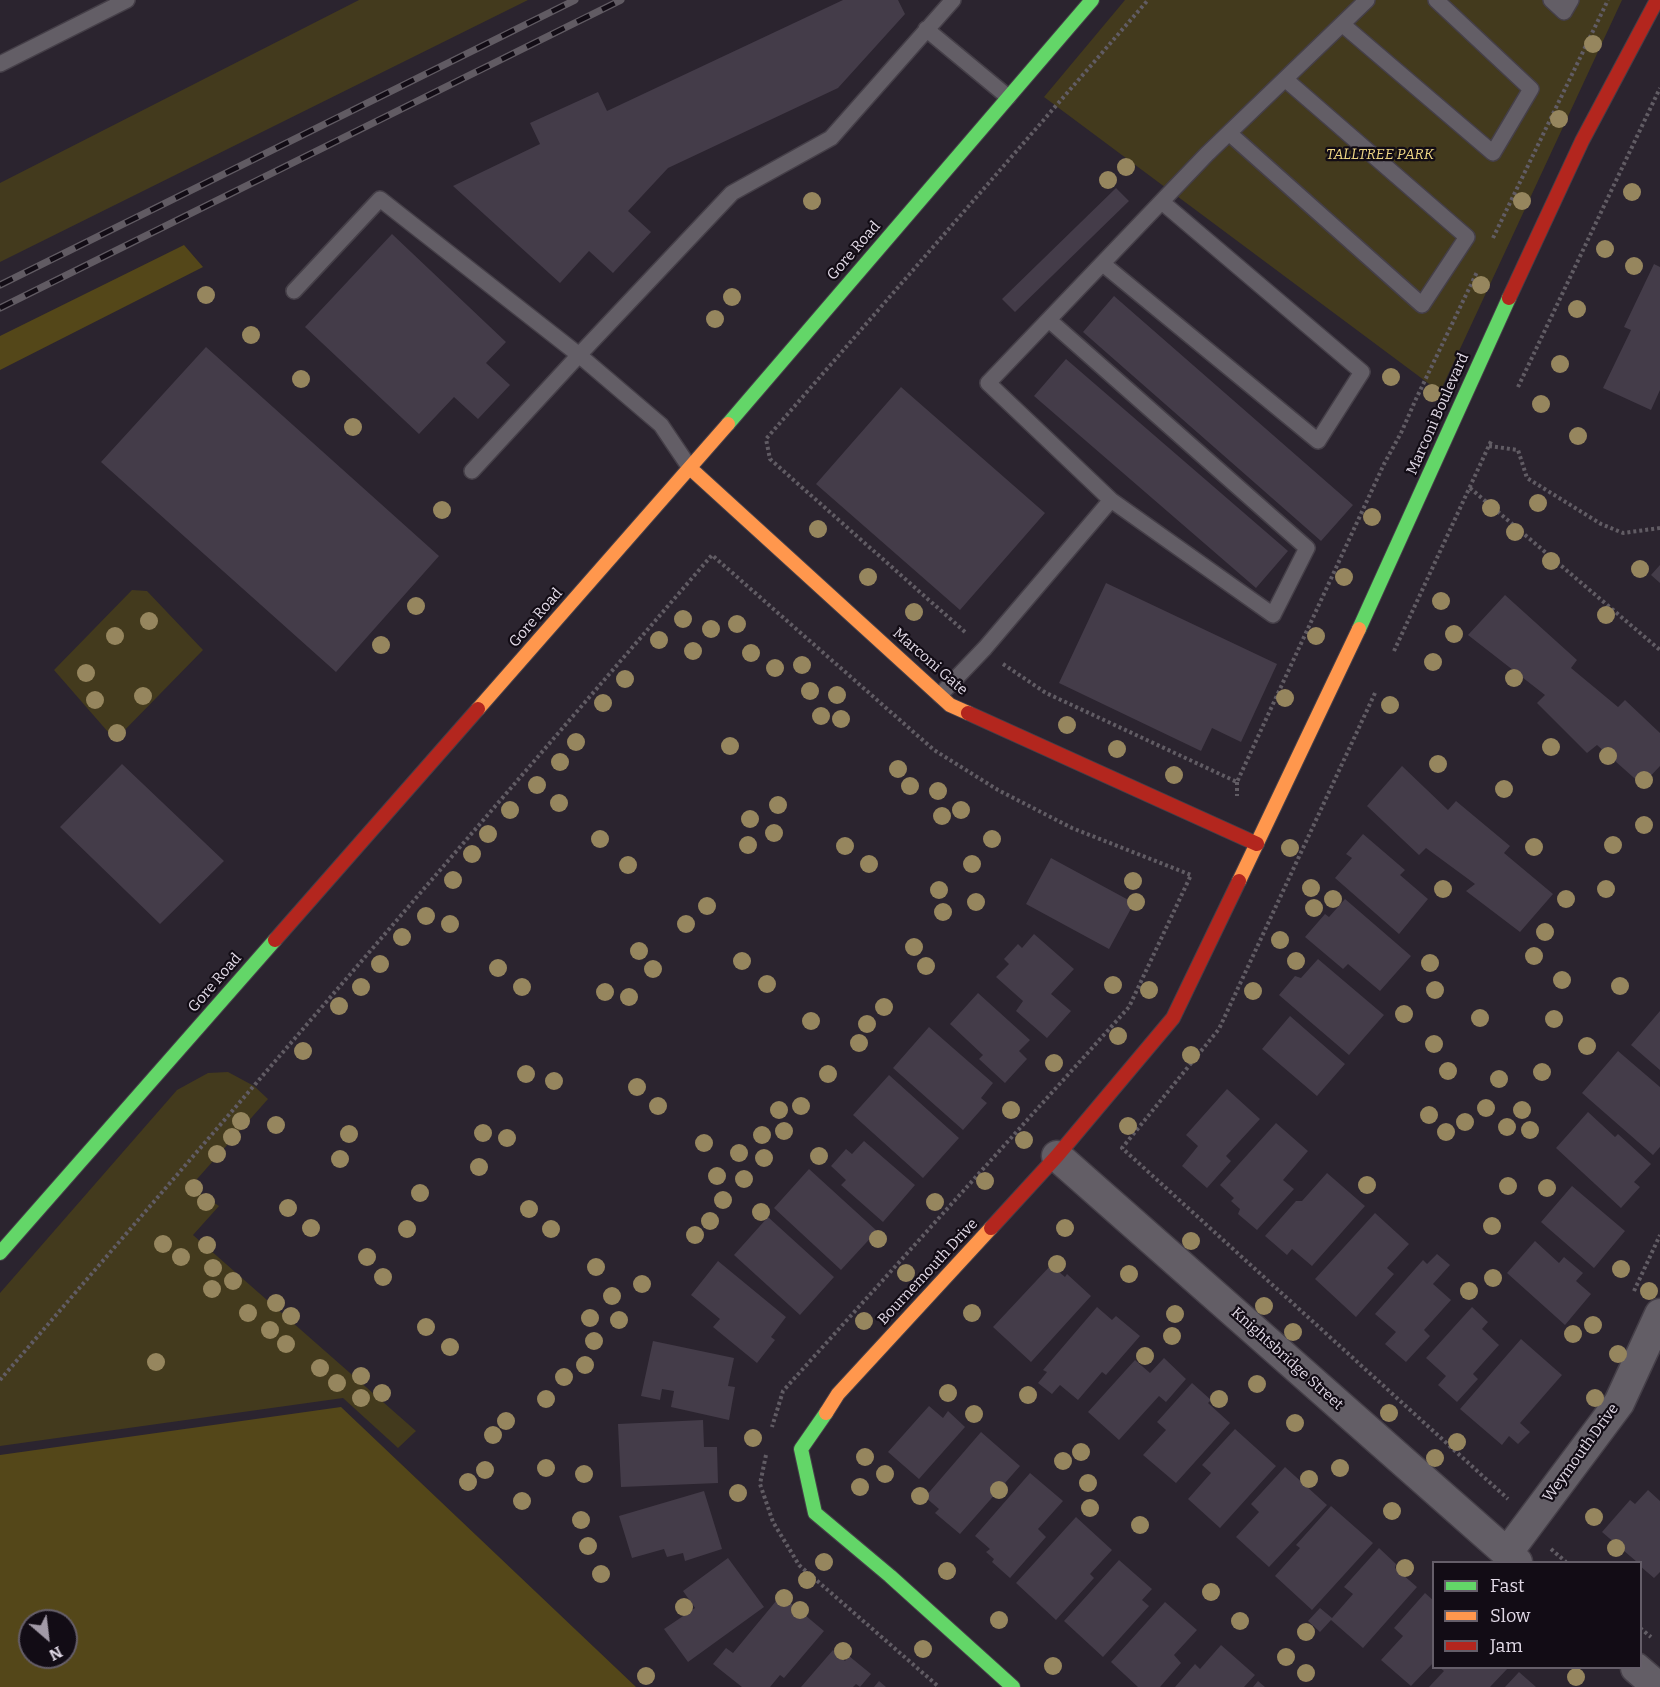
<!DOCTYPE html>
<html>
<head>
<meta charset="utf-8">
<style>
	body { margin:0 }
	#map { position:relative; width:1660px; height:1687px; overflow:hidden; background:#2b242f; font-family:Bitter,serif }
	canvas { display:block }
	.legend { position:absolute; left:1432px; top:1561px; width:210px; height:108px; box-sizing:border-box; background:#120c15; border:2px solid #655e69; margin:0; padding:8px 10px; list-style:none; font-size:18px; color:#e2dae7 }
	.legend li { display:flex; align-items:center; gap:12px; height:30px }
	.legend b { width:30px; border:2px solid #655e69 }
	.north { position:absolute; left:18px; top:1609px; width:60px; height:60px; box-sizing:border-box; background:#120c15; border:2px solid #655e69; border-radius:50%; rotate:152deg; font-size:16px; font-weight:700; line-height:24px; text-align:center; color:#e2dae7 }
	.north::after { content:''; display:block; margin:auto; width:21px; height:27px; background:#a29aa7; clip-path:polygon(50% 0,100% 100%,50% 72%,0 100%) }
</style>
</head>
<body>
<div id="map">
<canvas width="1660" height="1687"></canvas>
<ul class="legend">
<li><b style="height:8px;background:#63d668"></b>Fast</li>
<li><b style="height:8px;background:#ff974d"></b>Slow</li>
<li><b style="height:8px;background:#b3261e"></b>Jam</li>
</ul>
<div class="north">N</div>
</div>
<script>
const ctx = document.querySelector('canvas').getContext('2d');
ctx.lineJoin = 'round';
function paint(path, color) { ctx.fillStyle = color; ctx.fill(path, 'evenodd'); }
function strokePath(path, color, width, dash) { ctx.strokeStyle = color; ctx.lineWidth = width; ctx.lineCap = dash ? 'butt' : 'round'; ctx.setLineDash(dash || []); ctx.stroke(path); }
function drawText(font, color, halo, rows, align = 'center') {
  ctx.font = font + ' Bitter,serif'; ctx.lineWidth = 4.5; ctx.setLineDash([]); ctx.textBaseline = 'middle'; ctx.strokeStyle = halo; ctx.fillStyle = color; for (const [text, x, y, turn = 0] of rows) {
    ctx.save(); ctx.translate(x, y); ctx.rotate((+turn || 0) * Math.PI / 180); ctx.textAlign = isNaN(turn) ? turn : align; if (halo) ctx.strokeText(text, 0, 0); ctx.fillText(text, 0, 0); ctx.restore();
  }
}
paint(new Path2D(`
	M359,0H528L0,262V183Z
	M1125,0H1622L1440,392L1044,97Z
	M132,590L147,591L203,650L115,740L54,670Z
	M228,1072L254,1086L268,1099L190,1187L219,1206L193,1235L416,1431L398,1448L343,1398L0,1446V1293L177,1090L208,1073Z`), '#433a1d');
paint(new Path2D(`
	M184,245L203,267L0,370V336Z
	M341,1407L636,1687H0V1455ZM30,1621H66V1657H30Z`), '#544719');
paint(new Path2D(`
	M843,0H898L905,14L838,88L668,168L628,211L651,232L613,273L589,251L560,283L453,186L540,144L530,123L598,92L607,111Z
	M1116,188L1129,201L1015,312L1002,299Z
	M392,234L506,342L486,363L510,385L478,419L454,397L419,434L305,327Z
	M1654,264L1660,267V390L1651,410L1603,388L1631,330L1624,327Z
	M1114,296L1353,505L1321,541L1083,332Z
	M206,347L439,556L336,672L101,462Z
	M1066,359L1288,551L1256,588L1034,396Z
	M901,387L1045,513L960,610L816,484Z
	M1660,565V583L1651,575Z
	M1106,583L1277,664L1241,742L1212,728L1201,751L1059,683Z
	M1505,595L1577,660L1571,668L1618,707L1625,700L1660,733V766L1642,785L1597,745L1587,753L1537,703L1545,695L1468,635Z
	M122,764L224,861L160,924L60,827Z
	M1402,766L1448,810L1456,801L1510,846L1504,853L1553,894L1520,932L1466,891L1475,884L1426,848L1419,855L1367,806Z
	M1363,834L1405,870L1400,875L1428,899L1399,934L1335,878L1352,858L1346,854Z
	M1051,858L1134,903L1109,949L1026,904Z
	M1345,899L1411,956L1380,991L1348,964L1343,969L1305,937L1325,914L1329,917Z
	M1034,934L1074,969L1051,994L1071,1011L1047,1038L1016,1011L1023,1001L996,977L1009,964L1004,959L1018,944L1022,948Z
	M1318,959L1384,1015L1349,1055L1279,995L1295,976L1301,978Z
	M978,993L1030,1040L1019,1051L1027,1059L1005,1083L979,1059L983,1055L950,1024Z
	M1660,1011V1070L1631,1045Z
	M1290,1016L1345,1064L1317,1096L1262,1049Z
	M929,1027L993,1083L981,1098L987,1103L963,1130L893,1068Z
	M1618,1051L1660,1087V1147L1653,1155L1582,1093Z
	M889,1075L959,1138L923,1178L853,1115Z
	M1227,1089L1260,1119L1226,1156L1231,1161L1207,1188L1182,1166L1198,1146L1186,1135Z
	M1588,1112L1615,1137L1618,1134L1651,1164L1634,1182L1640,1187L1621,1208L1556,1148Z
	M1276,1123L1308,1151L1283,1180L1294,1189L1257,1230L1238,1214L1240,1209L1231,1201L1234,1198L1220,1185Z
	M864,1141L915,1185L883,1222L841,1185L846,1180L831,1166L846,1149L852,1154Z
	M809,1169L877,1231L841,1270L774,1208Z
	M1327,1173L1365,1206L1312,1266L1292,1249L1287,1255L1265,1236L1296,1201H1302Z
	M1572,1186L1625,1231L1594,1268L1541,1222Z
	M1375,1213L1409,1244L1387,1268L1394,1274L1356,1317L1315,1279Z
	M768,1217L834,1277L800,1315L734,1255Z
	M1535,1241L1559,1263L1564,1257L1583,1273L1576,1281L1591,1294L1565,1325L1507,1273Z
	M1437,1254L1450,1265L1433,1284L1451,1300L1424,1330L1430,1336L1406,1362L1385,1344L1396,1332L1375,1314L1423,1260L1427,1264Z
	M718,1261L786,1317L771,1337L775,1340L757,1363L713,1327L720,1319L691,1295Z
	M1051,1265L1065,1277L1067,1274L1091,1296L1031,1362L993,1327Z
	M1097,1307L1112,1320L1116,1316L1140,1336L1106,1375L1102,1372L1078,1400L1060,1385L1052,1394L1038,1383L1047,1372L1043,1370Z
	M1472,1307L1488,1322L1482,1329L1499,1345L1473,1374L1478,1379L1457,1402L1438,1385L1446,1376L1426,1358Z
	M1521,1339L1562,1375L1520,1423L1530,1432L1518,1444L1509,1436L1502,1445L1460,1409Z
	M653,1341L734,1358L728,1386L735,1387L729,1420L671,1407L674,1391L662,1389L660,1400L641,1396Z
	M1164,1358L1186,1379L1166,1402L1159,1396L1119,1440L1088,1412L1135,1360L1150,1373Z
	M1192,1383L1211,1400L1208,1403L1230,1423L1176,1483L1143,1455L1166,1430L1157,1422Z
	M929,1406L943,1418L948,1411L965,1427L919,1479L888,1452Z
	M703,1420L704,1447H717L718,1483L621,1487L618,1424Z
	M1235,1429L1276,1466L1220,1528L1188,1499L1211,1473L1202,1465Z
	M981,1432L1020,1466L960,1534L935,1513L939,1509L925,1497Z
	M1285,1467L1327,1505L1269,1567L1236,1537L1259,1512L1251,1504Z
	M1030,1473L1063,1501L1038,1529L1046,1537L1010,1578L992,1562L994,1559L986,1552L990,1549L975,1536Z
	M1648,1490L1660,1501V1572L1654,1578L1640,1566V1562H1637L1602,1532L1630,1500L1635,1504Z
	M704,1491L722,1549L685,1561L683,1553L667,1557L664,1549L632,1558L619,1516Z
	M1331,1506L1373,1543L1312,1610L1275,1576L1300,1548L1296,1545Z
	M1076,1517L1112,1550L1090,1574L1094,1578L1056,1620L1016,1583Z
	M1379,1548L1396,1564L1395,1568L1417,1587L1363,1648L1331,1620L1320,1632L1308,1621L1320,1608L1332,1618L1353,1594L1344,1587Z
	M728,1558L764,1607L688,1662L664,1629L695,1608L683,1591Z
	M1119,1560L1152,1589L1142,1600L1149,1606L1103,1657L1064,1621Z
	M1425,1593L1434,1601V1662L1411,1686L1381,1660L1403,1636L1394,1628Z
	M781,1595L824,1631L784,1678L780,1675L770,1687H742L713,1664L726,1648L733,1653Z
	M1165,1602L1197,1630L1174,1655L1181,1663L1160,1687H1138L1111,1662Z
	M1221,1645L1255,1675L1244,1687H1175L1195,1664L1200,1669Z
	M833,1650L845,1661L849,1656L871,1674L860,1687L856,1684L853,1687H801Z
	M1440,1668H1508L1490,1687H1429L1444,1671Z
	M1519,1672L1536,1687H1505Z
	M879,1681L886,1687H874Z
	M1258,1681L1265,1687H1253Z`), '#443c49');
const lane = new Path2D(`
	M1551,0L1564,12L1571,0
	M1342,24L1493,153L1531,89L1436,0
	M926,29L1008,97
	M0,64L127,0
	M1229,133L1422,305L1467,237L1285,79
	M1103,264L1318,441L1362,372L1162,202
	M294,291L380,199L579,355L661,425L690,468
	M472,471L579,355L732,193L831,138L953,0
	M1111,500L988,383L1207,154L1367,0
	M940,695L985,648L1111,500L1273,615L1307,548L1049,320`);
const street = new Path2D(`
	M1057,1156L1517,1562
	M1507,1553L1619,1403L1660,1314
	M1636,1668L1658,1687`);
const fast = new Path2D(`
	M728,424L1092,0
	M1359,629L1509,298
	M0,1253L275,940
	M826,1413L801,1449L815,1513L890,1576L1013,1687`);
const slow = new Path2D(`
	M690,468L950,705L968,713
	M478,709L728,424
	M1239,881L1359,629
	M826,1413L838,1394L991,1228`);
const jam = new Path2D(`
	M1509,298L1582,141L1657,0
	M968,713L1257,844
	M275,940L478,709
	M991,1228L1057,1156L1173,1018L1239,881`);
strokePath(lane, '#453f48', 18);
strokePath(street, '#453f48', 33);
strokePath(fast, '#453f48', 16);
strokePath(slow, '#453f48', 16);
strokePath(jam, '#453f48', 16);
strokePath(new Path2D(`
	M1493,238L1608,0
	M1518,387L1660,88
	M1489,446L1518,450L1527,478L1601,524L1623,533L1660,528
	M1470,488L1660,650
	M965,632L770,459L766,439L1148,0
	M1394,651L1492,439
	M1003,664L1046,693L1237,782L1384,464L1401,433L1416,399L1477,272
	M1375,693L1219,1029L1122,1148L1508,1499
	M1237,782V796
	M1634,1291L1660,1235
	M0,1380L712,555L934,750L998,790L1072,828L1191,875L1129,1007L783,1391L772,1427
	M766,1455L760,1484L773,1522L799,1565L939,1687
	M1551,1549L1566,1562
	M1640,1628L1651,1637`), '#615c64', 4, [3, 3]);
strokePath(lane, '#635e66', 15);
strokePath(street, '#635e66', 30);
strokePath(fast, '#63d668', 14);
strokePath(slow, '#ff974d', 14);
strokePath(jam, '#b3261e', 14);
const rail = new Path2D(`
	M0,285L575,0
	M0,308L621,0`);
strokePath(rail, '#615b63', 7);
strokePath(rail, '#120c15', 4.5, [14]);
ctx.fillStyle = '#96865e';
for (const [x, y] of [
	[1593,44],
	[1559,119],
	[1126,167],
	[1108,180],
	[1632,192],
	[812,201],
	[1522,201],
	[1605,249],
	[1634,266],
	[1481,285],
	[206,295],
	[732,297],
	[1577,309],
	[715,319],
	[251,335],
	[1560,364],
	[1391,377],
	[301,379],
	[1432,393],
	[1541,404],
	[353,427],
	[1578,436],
	[1538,503],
	[1491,508],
	[442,510],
	[1372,517],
	[818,529],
	[1515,532],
	[1551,561],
	[1640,569],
	[868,577],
	[1344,577],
	[1441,601],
	[416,606],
	[914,612],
	[1606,615],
	[683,619],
	[149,621],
	[737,624],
	[711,629],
	[1454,634],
	[115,636],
	[1316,636],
	[659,640],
	[381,645],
	[693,651],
	[751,653],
	[1433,662],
	[802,665],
	[775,668],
	[86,673],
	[1514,678],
	[625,679],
	[810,691],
	[837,695],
	[143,696],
	[1285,698],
	[95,700],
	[603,703],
	[1390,705],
	[821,716],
	[841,719],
	[1067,725],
	[117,733],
	[576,742],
	[730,746],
	[1551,747],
	[1117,749],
	[1608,756],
	[560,762],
	[1438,764],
	[898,769],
	[1174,775],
	[1644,780],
	[537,785],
	[910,786],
	[1504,789],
	[938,791],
	[559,803],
	[778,805],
	[510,810],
	[961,810],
	[942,816],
	[750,819],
	[1644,825],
	[774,833],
	[488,834],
	[600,839],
	[992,839],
	[748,845],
	[1613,845],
	[845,846],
	[1534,847],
	[1290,848],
	[472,854],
	[869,864],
	[972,864],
	[628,865],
	[453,880],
	[1133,881],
	[1311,888],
	[1443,889],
	[1606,889],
	[939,890],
	[1333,899],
	[1566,899],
	[976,902],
	[1136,902],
	[707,906],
	[1314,908],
	[943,912],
	[426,916],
	[450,924],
	[686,924],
	[1545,932],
	[402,937],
	[1280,940],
	[914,947],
	[639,951],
	[1534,956],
	[742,961],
	[1296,961],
	[1430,963],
	[380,964],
	[926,966],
	[498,968],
	[653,969],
	[1562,980],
	[767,984],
	[1113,985],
	[1620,986],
	[361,987],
	[522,987],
	[1149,990],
	[1435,990],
	[1253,991],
	[605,992],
	[629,997],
	[339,1006],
	[884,1007],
	[1404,1014],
	[1480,1018],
	[1554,1019],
	[811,1021],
	[867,1024],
	[1118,1036],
	[859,1043],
	[1434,1044],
	[1587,1046],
	[303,1051],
	[1191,1055],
	[1054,1063],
	[1448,1071],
	[1542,1072],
	[526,1074],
	[828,1074],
	[1499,1079],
	[554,1081],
	[637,1087],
	[658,1106],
	[801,1106],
	[1486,1108],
	[779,1110],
	[1011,1110],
	[1522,1110],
	[1429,1115],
	[241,1121],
	[1465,1122],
	[276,1125],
	[1128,1126],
	[1507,1127],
	[1530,1130],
	[784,1131],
	[1446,1132],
	[483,1133],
	[349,1134],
	[762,1135],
	[232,1137],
	[507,1138],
	[1024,1140],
	[704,1143],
	[739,1153],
	[217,1154],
	[819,1156],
	[764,1158],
	[340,1159],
	[479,1167],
	[717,1176],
	[744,1179],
	[985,1181],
	[1367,1185],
	[1508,1186],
	[194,1188],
	[1547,1188],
	[420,1193],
	[723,1200],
	[206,1202],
	[935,1202],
	[288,1208],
	[529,1209],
	[761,1212],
	[710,1221],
	[1492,1226],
	[311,1228],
	[1065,1228],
	[407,1229],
	[551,1229],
	[695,1235],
	[878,1239],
	[1191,1241],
	[163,1244],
	[207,1245],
	[181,1257],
	[367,1257],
	[1057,1264],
	[596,1267],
	[213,1268],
	[1621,1269],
	[906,1273],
	[1129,1274],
	[383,1277],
	[1493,1278],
	[233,1281],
	[642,1284],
	[212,1289],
	[1469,1291],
	[1649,1291],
	[612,1296],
	[276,1303],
	[1264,1306],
	[248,1313],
	[972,1313],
	[1175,1314],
	[291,1316],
	[590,1318],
	[619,1320],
	[864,1321],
	[1593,1325],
	[426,1327],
	[270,1330],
	[1293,1332],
	[1573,1334],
	[1172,1336],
	[594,1341],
	[286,1344],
	[450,1347],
	[1618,1354],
	[1145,1356],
	[156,1362],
	[585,1365],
	[320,1368],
	[361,1376],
	[564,1377],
	[337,1383],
	[1257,1384],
	[382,1393],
	[948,1393],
	[1028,1395],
	[361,1398],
	[1595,1398],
	[546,1399],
	[1219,1399],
	[1389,1413],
	[974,1414],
	[506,1421],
	[1295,1423],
	[493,1435],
	[753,1438],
	[1457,1442],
	[1081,1452],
	[865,1457],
	[1435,1458],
	[1063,1461],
	[546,1468],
	[1340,1468],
	[485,1470],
	[584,1474],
	[885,1474],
	[1309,1479],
	[468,1482],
	[1088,1483],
	[860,1487],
	[999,1490],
	[738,1493],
	[920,1496],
	[522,1501],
	[1090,1508],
	[1392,1511],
	[1594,1517],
	[581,1520],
	[1140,1525],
	[588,1546],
	[1616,1548],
	[824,1562],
	[1405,1568],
	[947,1571],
	[601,1574],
	[807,1580],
	[1211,1592],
	[784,1598],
	[684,1607],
	[800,1610],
	[999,1620],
	[1240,1621],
	[1306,1632],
	[923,1649],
	[843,1651],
	[1286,1657],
	[1053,1666],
	[1306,1673],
	[646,1676],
	[1576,1677]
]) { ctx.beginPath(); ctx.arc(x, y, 9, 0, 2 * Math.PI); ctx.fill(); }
drawText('italic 15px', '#eed685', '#120c15', [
	["TALLTREE PARK",1380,155]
]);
drawText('15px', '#e2dae7', '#120c15', [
	["Gore Road",854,251,-49],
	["Marconi Boulevard",1438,414,-66],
	["Gore Road",536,618,-49],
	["Marconi Gate",930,662,41],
	["Gore Road",215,983,-49],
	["Bournemouth Drive",928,1272,-47],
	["Knightsbridge Street",1287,1359,42],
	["Weymouth Drive",1581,1453,-54]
]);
</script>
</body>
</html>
